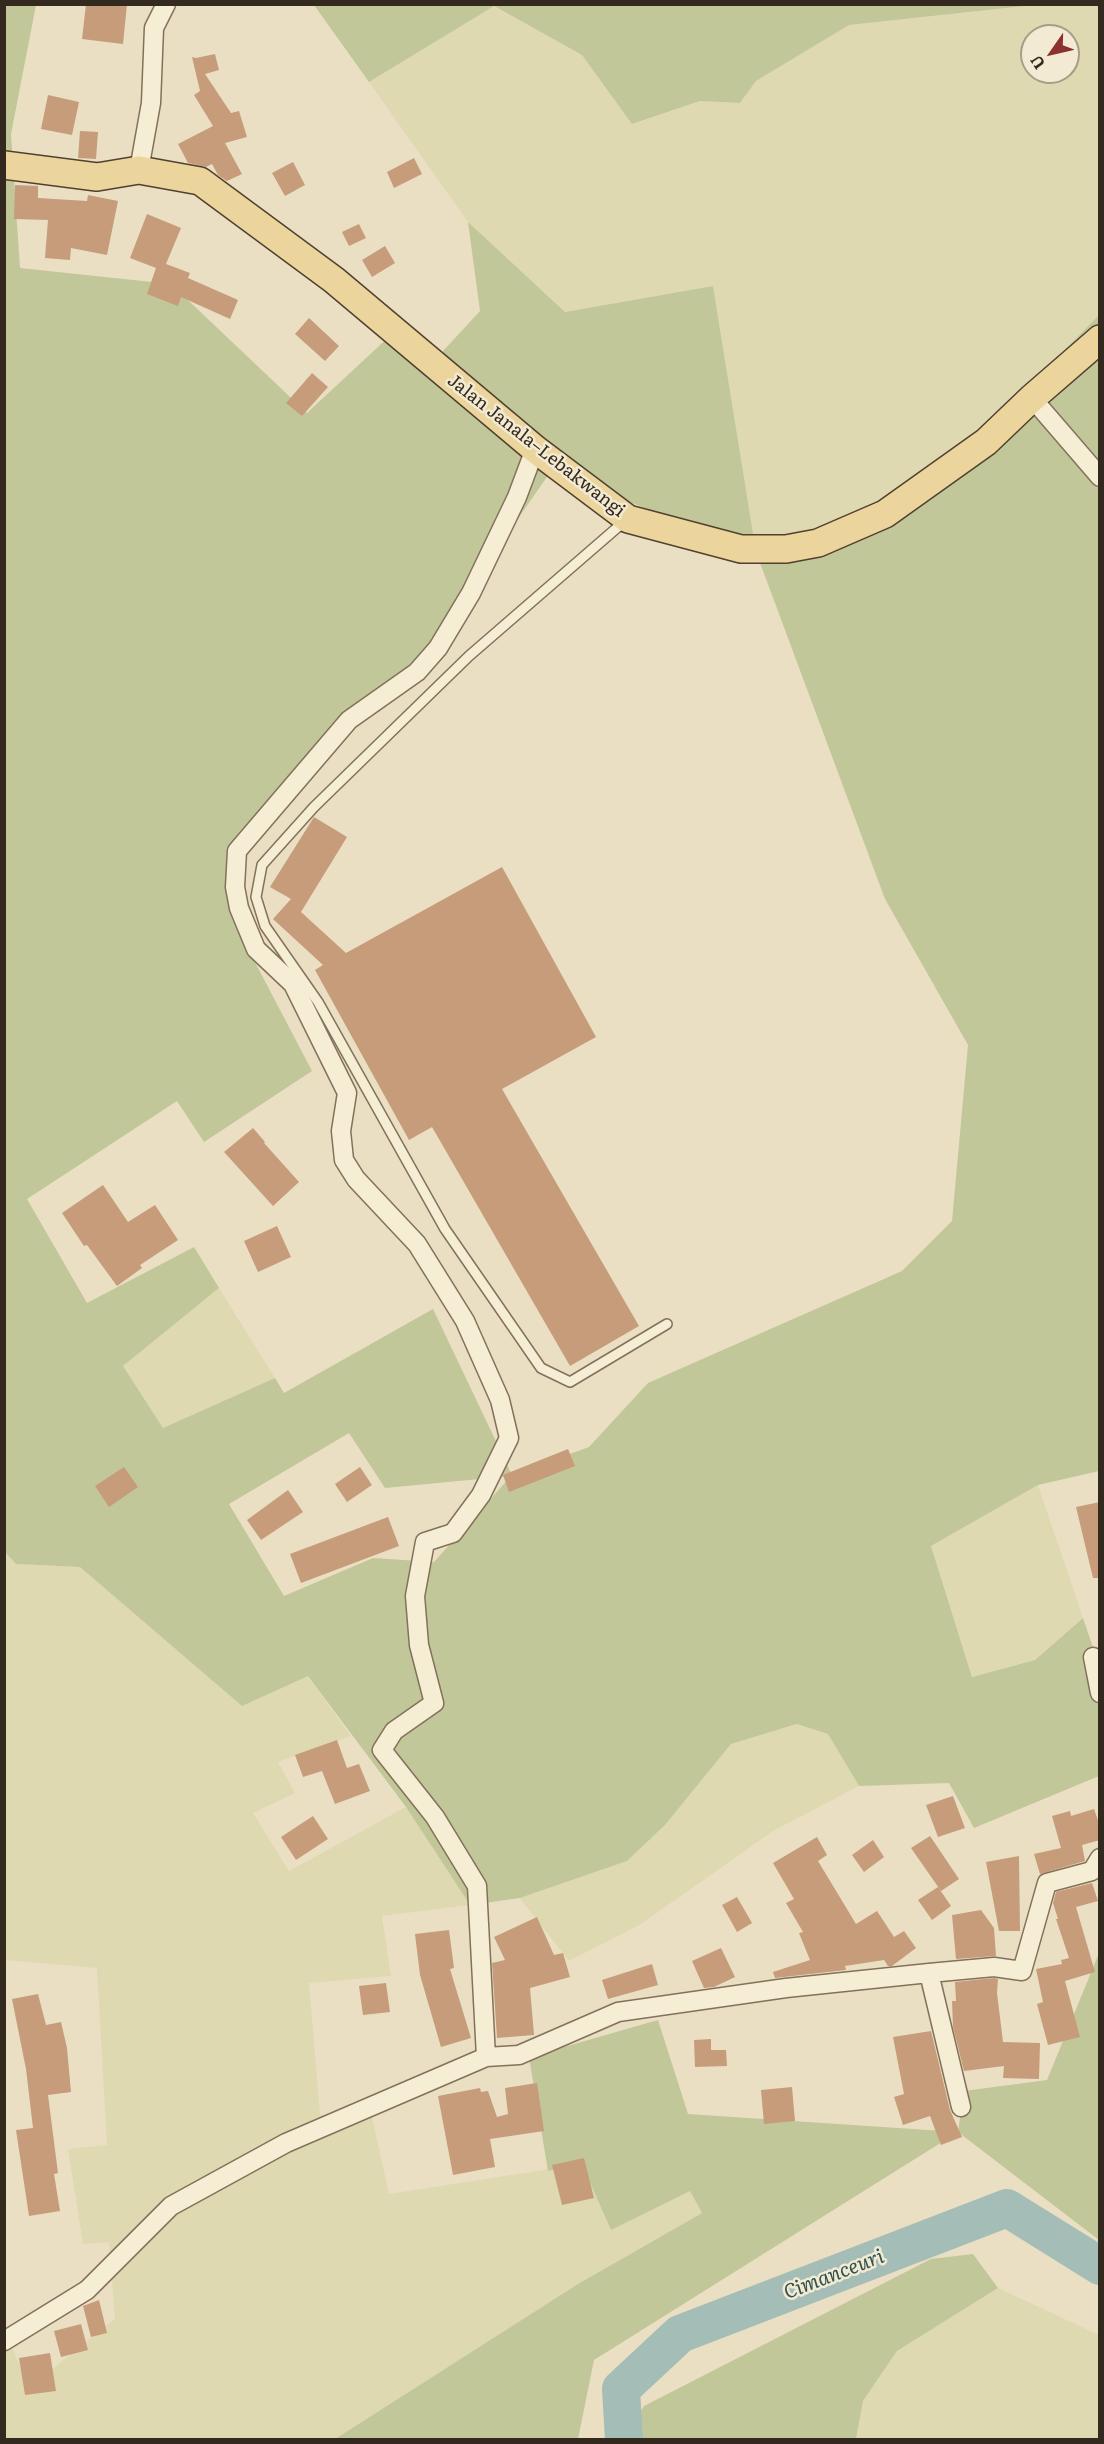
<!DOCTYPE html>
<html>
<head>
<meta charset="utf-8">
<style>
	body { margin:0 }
	#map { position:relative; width:1104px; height:2444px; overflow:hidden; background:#eadfc3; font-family:Literata,serif }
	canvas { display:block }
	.frame { position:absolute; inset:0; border:6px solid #34291e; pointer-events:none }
	.north { position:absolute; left:1020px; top:24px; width:60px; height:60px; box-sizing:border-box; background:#f2ead2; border:2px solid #a69d8a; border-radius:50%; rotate:236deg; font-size:16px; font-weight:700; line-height:24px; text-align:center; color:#34291e }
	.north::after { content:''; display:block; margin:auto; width:21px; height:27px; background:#8d3130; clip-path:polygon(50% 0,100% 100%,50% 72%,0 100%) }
</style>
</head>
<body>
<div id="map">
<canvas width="1104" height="2444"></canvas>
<div class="frame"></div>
<div class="north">U</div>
</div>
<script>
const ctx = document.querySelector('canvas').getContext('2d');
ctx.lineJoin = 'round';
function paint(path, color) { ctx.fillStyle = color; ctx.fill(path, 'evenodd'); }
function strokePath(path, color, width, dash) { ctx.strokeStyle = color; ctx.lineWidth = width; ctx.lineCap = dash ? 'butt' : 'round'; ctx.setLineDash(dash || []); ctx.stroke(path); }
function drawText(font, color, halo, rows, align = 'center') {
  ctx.font = font + ' Literata,serif'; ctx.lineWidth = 5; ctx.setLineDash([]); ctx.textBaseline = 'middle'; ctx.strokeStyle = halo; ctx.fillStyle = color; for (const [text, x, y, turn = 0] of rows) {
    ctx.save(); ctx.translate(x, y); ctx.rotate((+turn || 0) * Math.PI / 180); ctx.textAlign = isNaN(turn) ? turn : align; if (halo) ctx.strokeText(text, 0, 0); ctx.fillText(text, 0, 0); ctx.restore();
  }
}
paint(new Path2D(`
	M1034,5H1099V315L989,427L854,523L756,552L713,286L565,312L468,222L369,82L493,6L582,55L633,124L700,101L740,103L756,81L849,25ZM1032,36H1068V72H1032Z
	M219,1288L275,1378L163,1428L123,1366Z
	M1038,1485L1083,1618L1035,1660L972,1677L931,1546Z
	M5,1552L16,1564L80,1567L242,1706L307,1675L351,1736L278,1762L295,1793L253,1813L289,1871L406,1807L470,1905L382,1916L391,1976L309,1983L320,2115L372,2117L389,2194L582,2164L690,2191L702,2213L578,2284L335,2439H5L4,2331L30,2387L115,2319L109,2242L83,2244L68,2149L107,2145L97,1968L5,1960Z
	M798,1724L828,1734L859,1786L773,1831L641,1924L569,1961L520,1898L627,1861L665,1825L731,1744Z
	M998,2288L1099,2335V2439L856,2440L863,2401L897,2351Z`), '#dfd9b1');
paint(new Path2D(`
	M4,5H36L11,134L20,268L171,284L307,413L394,332L432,363L480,311L468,222L565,312L713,286L756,552L854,523L989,427L1099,315V1471L1038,1485L931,1546L972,1677L1035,1660L1083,1618L1099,1665V1776L974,1828L949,1783L859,1786L828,1734L797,1724L731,1744L665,1825L627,1861L520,1898L470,1905L406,1807L308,1676L242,1706L80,1567L16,1564L5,1552ZM551,471L756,552L885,899L968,1045L952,1221L902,1271L648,1383L589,1447L512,1475L433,1309L284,1393L275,1378L163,1428L123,1366L219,1288L194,1247L87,1303L27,1199L177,1101L204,1142L312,1071L235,924L233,870L260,826L425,653ZM349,1433L385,1488L511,1476L434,1562L373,1558L284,1596L229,1504Z
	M314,5H1034L849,25L756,81L740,103L700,101L632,124L582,55L494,6L369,82Z
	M1099,1953V2240L958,2132L594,2360L578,2439H335L578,2284L702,2213L690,2191L611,2230L582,2164L548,2171L529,2057L658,2020L688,2114L958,2132L964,2091L1047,2080Z
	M973,2254L998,2288L897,2351L863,2401L856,2439H631L630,2429L644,2406L931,2259Z`), '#c1c798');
strokePath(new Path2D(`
	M624,2440L621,2389L680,2334L1007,2208L1100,2266`), '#a5bdb7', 38);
paint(new Path2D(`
	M86,4H127L123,44L82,39Z
	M215,54L219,70L205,74L231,113L239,111L247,137L225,143L242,174L227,181L218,175L212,164L206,167L188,163L178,144L213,126L194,95L200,91L192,57L196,58Z
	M48,95L79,102L72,135L41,129Z
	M80,131L98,132L96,159L78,158Z
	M414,158L422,174L394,188L387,172Z
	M293,162L305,185L285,196L272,173Z
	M15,185L38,186V198L87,201L88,195L118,201L107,255L71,248L70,260L45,258L48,220L14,219Z
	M147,214L181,228L166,264L190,273L188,278L238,300L230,319L181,297L178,306L147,294L156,268L130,258Z
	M359,224L366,238L349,246L342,232Z
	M385,246L395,263L372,277L362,260Z
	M309,318L339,346L325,361L295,334Z
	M312,373L328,387L302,416L286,403Z
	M314,817L347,837L301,912L346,953L502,867L596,1037L502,1089L639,1326L570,1366L432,1127L409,1140L315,970L323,965L273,919L291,899L270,887Z
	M253,1128L265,1142L264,1143L299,1182L273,1206L224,1152Z
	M103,1185L128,1222L155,1205L178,1240L140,1265L142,1268L117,1286L87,1245L84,1246L62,1213Z
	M277,1226L291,1257L258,1272L244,1241Z
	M568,1449L575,1466L509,1492L503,1475Z
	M124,1467L138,1487L109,1507L95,1486Z
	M360,1467L372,1485L347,1502L335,1484Z
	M288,1490L303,1512L261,1540L247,1520Z
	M1100,1502V1578H1093L1076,1507Z
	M388,1517L399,1546L301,1583L290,1554Z
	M337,1740L347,1768L359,1764L370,1791L335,1804L322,1771L303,1777L295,1755Z
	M953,1796L965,1828L938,1837L926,1805Z
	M1094,1809L1100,1826V1840L1082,1845L1085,1861L1040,1874L1034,1854L1061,1848L1052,1816L1070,1811L1071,1816Z
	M313,1816L328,1839L296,1860L281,1837Z
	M930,1836L959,1879L941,1891L911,1848Z
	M817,1837L827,1855L818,1861L856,1924L877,1911L894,1937L904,1931L916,1948L892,1966H888L884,1960L845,1966L846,1970L775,1978L773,1972L810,1960L799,1933L803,1932L786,1903L794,1899L773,1863Z
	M873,1840L884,1857L864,1872L852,1855Z
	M1019,1856L1020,1931H999L986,1862Z
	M1092,1883L1098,1901L1076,1907L1095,1972L1065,1981L1080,2037L1048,2045L1037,2004L1043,2002L1036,1969L1062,1964L1061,1960L1069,1958L1056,1919H1058L1053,1903L1056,1892Z
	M938,1887L951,1906L932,1920L918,1900Z
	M737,1897L752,1923L737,1932L722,1905Z
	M981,1910L994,1928L996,1956L956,1959L952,1915Z
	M537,1917L554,1955L563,1953L570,1977L530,1988L534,2035L497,2038L492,1963L505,1960L494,1937Z
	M449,1930L454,1968L450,1969L471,2038L441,2047L420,1975L415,1934Z
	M721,1948L735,1977L714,1987L704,1988L692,1961Z
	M652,1964L658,1985L608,1999L602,1980Z
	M994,1978L998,1979L997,1993L1003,2042L1040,2043L1039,2079L1003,2078L1004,2066L964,2071L953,2027L952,2001H956L955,1982Z
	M386,1983L390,2012L363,2015L359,1986Z
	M38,1994L46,2025L61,2022L67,2048L71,2092L48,2095L58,2173L54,2174L60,2211L29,2216L16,2130L33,2128L26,2069L12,1999Z
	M931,2031L950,2110L962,2137L941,2145L930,2116L903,2125L894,2097L904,2094L893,2037Z
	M711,2039V2050H726L727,2066L695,2067L694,2040Z
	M537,2083L544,2131L490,2139L495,2167L453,2175L438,2096L480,2088L481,2092L488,2091L497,2117L508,2114L505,2088Z
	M792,2087L795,2121L764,2124L761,2090Z
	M584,2158L594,2198L562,2205L552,2165Z
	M99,2300L107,2333L91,2337L83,2306Z
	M81,2324L88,2350L61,2357L54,2331Z
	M50,2353L56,2391L25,2395L19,2358Z`), '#c69c7b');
const service = new Path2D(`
	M626,520L469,656L314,807L262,865L256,897L265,926L318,1002L445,1229L541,1368L570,1382L667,1324`);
const minor = new Path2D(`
	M139,170L151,103L154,28L166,4
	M1032,398L1100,477
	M1093,1657L1100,1693
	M929,1973L961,2107
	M486,2057L477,1886L435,1817L382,1750L394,1731L434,1703L419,1645L415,1596L425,1542L453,1533L481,1495L509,1438L500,1400L465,1321L417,1244L356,1179L344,1160L341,1131L347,1093L293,984L256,949L239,908L235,887L237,851L349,720L417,672L438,648L471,593L517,497L535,449
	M4,2341L87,2290L171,2206L286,2143L486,2057L519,2055L618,2012L786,1988L929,1973L994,1967L1022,1971L1047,1883L1092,1871L1100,1858`);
const primary = new Path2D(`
	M4,165L97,177L139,170L200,181L334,280L535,449L628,519L741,549H786L818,543L885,514L986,442L1032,398L1100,339`);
strokePath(service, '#83715b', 12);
strokePath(minor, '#83715b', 21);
strokePath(primary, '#51402f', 30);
strokePath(service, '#f6edd5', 9);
strokePath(minor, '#f6edd5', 18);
strokePath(primary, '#ebd59d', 27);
drawText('18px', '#34291e', '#f2ead2', [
	["Jalan Janala–Lebakwangi",536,446,38]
]);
drawText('italic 20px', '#2e5351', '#f2ead2', [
	["Cimanceuri",834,2275,-21]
]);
</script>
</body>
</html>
